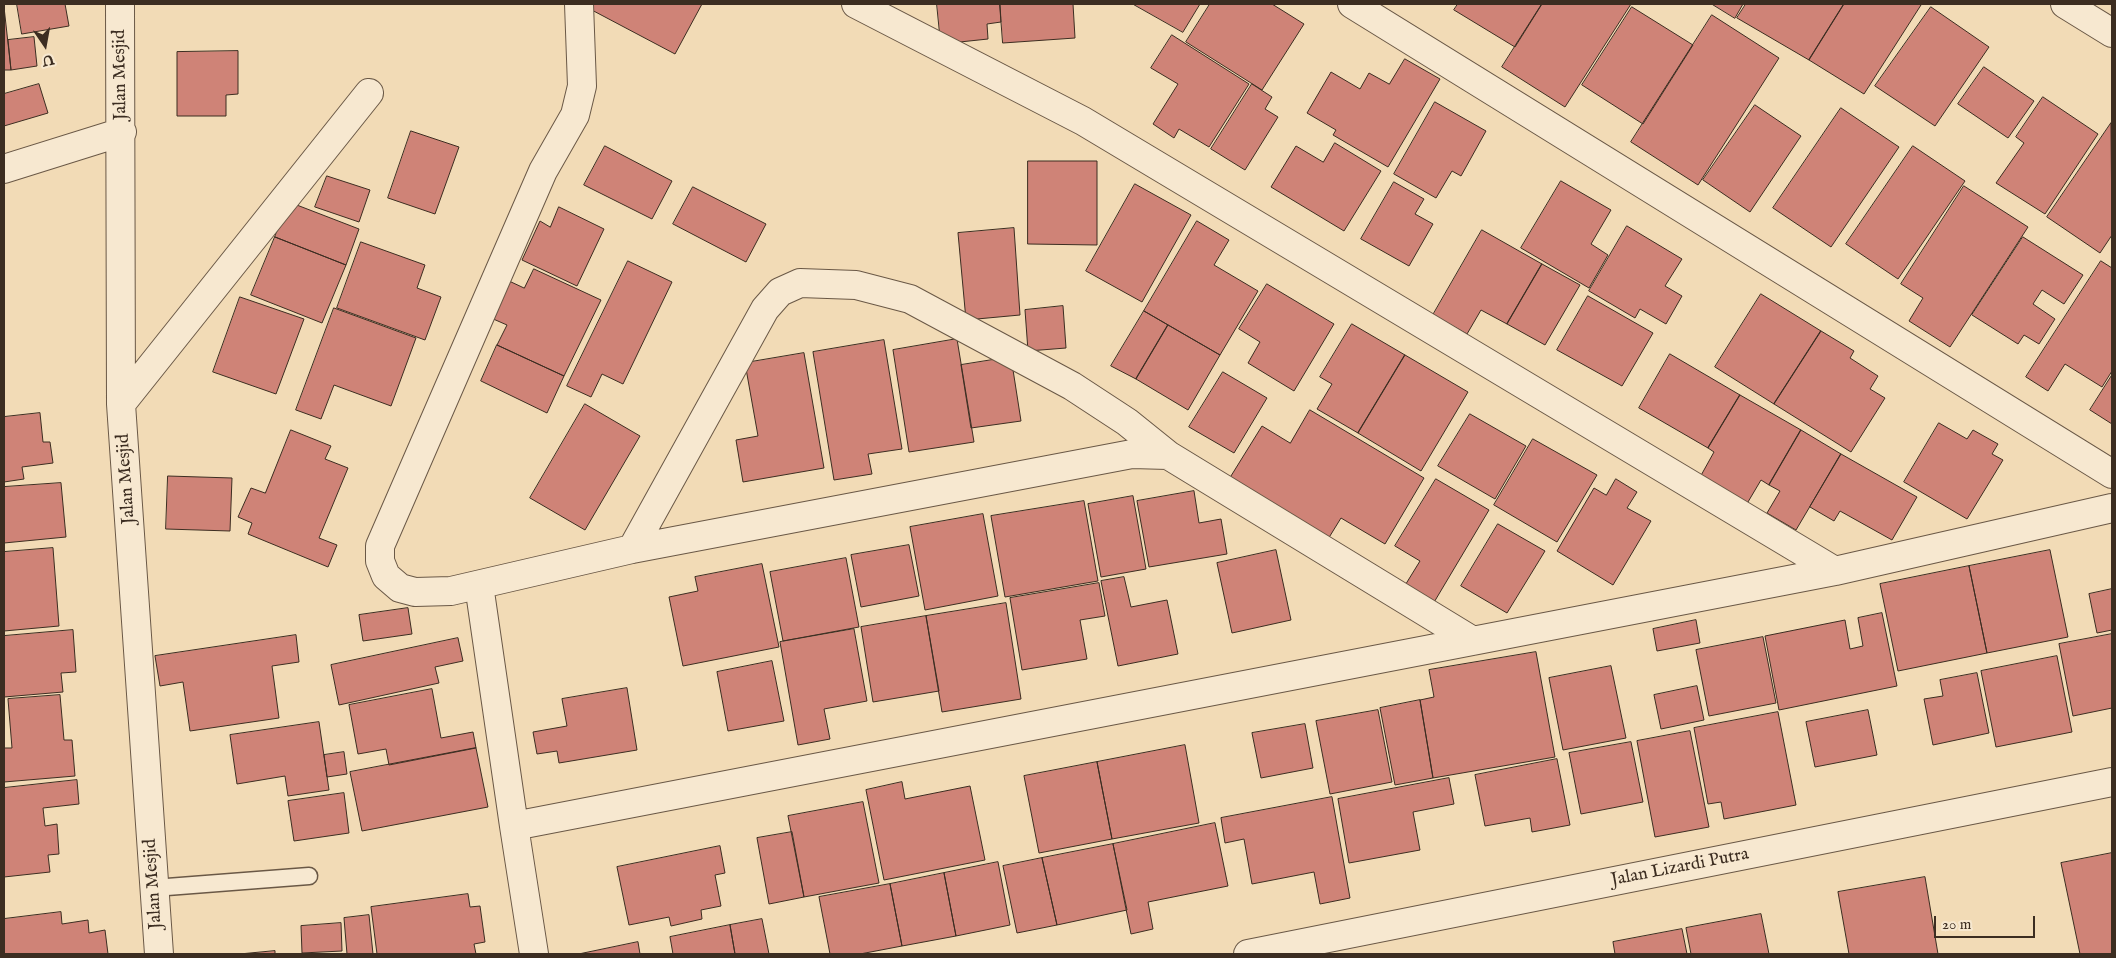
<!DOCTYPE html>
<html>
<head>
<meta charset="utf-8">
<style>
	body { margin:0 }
	#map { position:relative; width:2116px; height:958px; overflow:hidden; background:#f2dbb6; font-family:"IM FELL English",serif }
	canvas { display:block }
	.frame { position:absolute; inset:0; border:5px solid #3c2d21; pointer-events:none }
	.north { position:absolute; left:20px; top:20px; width:50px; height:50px; -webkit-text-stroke:4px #f7e8d0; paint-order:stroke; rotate:168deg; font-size:14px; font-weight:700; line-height:20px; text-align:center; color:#3c2d21 }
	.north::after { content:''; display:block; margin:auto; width:18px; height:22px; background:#3c2d21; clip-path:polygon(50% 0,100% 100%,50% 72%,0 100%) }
	.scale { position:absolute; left:1934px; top:916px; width:101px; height:22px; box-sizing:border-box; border:2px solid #3c2d21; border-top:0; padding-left:6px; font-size:15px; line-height:18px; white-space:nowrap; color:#3c2d21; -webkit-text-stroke:4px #f7e8d0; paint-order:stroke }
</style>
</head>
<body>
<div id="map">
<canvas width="2116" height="958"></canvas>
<div class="frame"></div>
<div class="north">U</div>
<div class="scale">20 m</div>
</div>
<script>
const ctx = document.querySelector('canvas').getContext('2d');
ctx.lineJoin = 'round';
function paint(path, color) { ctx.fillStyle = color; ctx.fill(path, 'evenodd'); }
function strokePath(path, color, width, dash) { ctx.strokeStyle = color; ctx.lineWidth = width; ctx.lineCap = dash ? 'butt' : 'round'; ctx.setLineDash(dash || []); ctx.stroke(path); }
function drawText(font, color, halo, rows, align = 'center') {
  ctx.font = font + ' "IM FELL English",serif'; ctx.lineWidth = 5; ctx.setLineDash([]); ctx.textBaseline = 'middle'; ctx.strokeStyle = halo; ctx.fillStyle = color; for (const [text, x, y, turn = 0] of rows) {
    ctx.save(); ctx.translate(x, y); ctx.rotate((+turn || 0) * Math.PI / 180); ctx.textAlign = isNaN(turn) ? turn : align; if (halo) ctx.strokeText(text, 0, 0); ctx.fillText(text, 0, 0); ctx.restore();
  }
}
const building = new Path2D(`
	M17,4H65L69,26L22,34Z
	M591,4H702L675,54L588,8Z
	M937,4H1000L1001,22L987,24L988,39L941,44Z
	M1000,4H1073L1075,38L1003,43Z
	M1133,4H1200L1183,32Z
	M1210,4H1272L1304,24L1262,90L1186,42Z
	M1458,4H1542L1515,47L1454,10Z
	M1542,4H1631L1565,107L1502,67Z
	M1712,4H1743L1735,18Z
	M1746,4H1844L1809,60L1737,18Z
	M1844,4H1918L1921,5L1864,94L1809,60Z
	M4,7L11,70H4Z
	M1632,7L1693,45L1643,124L1582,85Z
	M1931,7L1989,47L1935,126L1875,86Z
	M1712,15L1779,58L1698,185L1631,142Z
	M1172,35L1249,84L1209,147L1179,129L1174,138L1153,124L1178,84L1151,68Z
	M34,37L37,66L11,70L8,40Z
	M238,51V94L226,95V116H177V52Z
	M1405,59L1440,79L1388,167L1333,135L1336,130L1307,113L1331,72L1360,89L1369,73L1389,84Z
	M1984,67L2034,101L2008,138L1958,104Z
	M39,84L48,113L4,126V94Z
	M1252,84L1272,97L1265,109L1278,117L1245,170L1211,149Z
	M2043,97L2098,134L2045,214L1996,183L2024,143L2016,137Z
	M1435,102L1486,131L1461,176L1452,171L1436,198L1394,174Z
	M1755,105L1801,136L1750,212L1703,180Z
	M1841,108L1899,147L1831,247L1773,208Z
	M2111,123L2112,235L2100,253L2047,217Z
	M411,131L459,147L435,214L388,198Z
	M1335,143L1381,171L1344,231L1271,187L1296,146L1323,162Z
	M605,146L672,181L652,219L584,185Z
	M1913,146L1965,181L1898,279L1846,244Z
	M1028,161H1097V245L1028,244Z
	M327,176L370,190L359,222L315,207Z
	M1561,181L1611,210L1591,244L1608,255L1589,288L1521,248Z
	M1394,182L1424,199L1415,214L1433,224L1409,266L1361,239Z
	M1135,184L1191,215L1142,302L1086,271Z
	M1964,186L2028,227L1950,347L1909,321L1923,298L1901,284Z
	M693,187L766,224L746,262L673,224Z
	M289,202L359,229L346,265L275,237Z
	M559,207L604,229L577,286L522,260L540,221L550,227Z
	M1197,221L1229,240L1214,265L1258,291L1220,355L1144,311Z
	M1627,226L1682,259L1665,286L1682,296L1666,324L1640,309L1635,318L1589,291Z
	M1014,228L1020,315L966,320L958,233Z
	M1482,230L1542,264L1507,324L1481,310L1467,334L1433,315Z
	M275,237L346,265L322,323L251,295Z
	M2023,237L2083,275L2064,304L2042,290L2033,304L2055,319L2039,344L2024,335L2018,344L1972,315Z
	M361,242L425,265L417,288L441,297L425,340L337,308Z
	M628,261L672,282L623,384L602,374L591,397L567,386Z
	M2101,261L2112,268V371L2102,387L2065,364L2048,391L2026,377Z
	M1542,264L1580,285L1545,345L1507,324Z
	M534,269L601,300L564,376L497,345L507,325L491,318L509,281L524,288Z
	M1267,284L1334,324L1294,391L1248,363L1260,342L1239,329Z
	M1761,294L1821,331L1774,404L1715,367Z
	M1588,296L1653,333L1622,386L1557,350Z
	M240,297L304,319L276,394L213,372Z
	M1063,306L1066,348L1028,351L1025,310Z
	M334,308L416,338L391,406L334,385L321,419L296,410Z
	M1144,311L1168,325L1136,379L1111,366Z
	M1352,324L1405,355L1358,433L1317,409L1332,384L1320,377Z
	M1168,325L1220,355L1188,410L1136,379Z
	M1821,331L1854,351L1850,358L1878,376L1870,389L1885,398L1851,452L1774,404Z
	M957,339L974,442L909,452L893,350Z
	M884,340L902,449L868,454L872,474L834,480L813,352Z
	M497,345L564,376L547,413L481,381Z
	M804,353L824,468L743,482L736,440L758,436L745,363Z
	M1670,354L1740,395L1708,448L1639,408Z
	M1405,355L1468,392L1421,471L1358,433Z
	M1011,357L1021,421L971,428L961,365Z
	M1223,372L1267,398L1234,453L1189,427Z
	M2112,375V424L2090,410Z
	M1740,395L1801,430L1769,485L1761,480L1745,507L1699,479L1714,452L1708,448Z
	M585,404L640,436L585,530L530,498Z
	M1310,410L1424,478L1385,544L1341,518L1325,544L1226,484L1262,426L1290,443Z
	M40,413L43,442H50L53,463L22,467L24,479L4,482V417Z
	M1470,414L1526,446L1495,499L1438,466Z
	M1939,423L1967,439L1973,430L1998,444L1992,454L2003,460L1967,519L1904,482Z
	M291,430L331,446L325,459L348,468L319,538L337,545L328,567L248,534L252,523L238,517L251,488L265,493Z
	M1801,430L1841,454L1796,530L1767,513L1780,491L1769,485Z
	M1533,439L1597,475L1557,542L1494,505Z
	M1841,454L1917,497L1892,540L1840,511L1834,521L1810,507Z
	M168,476L232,478L230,531L166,529Z
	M1436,479L1489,510L1433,604L1404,587L1420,561L1395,546Z
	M1616,479L1637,492L1627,508L1651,521L1613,585L1557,551L1594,488L1606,495Z
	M61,483L66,537L4,543V487Z
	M1194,491L1199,523L1221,519L1227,554L1149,567L1137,501Z
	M1133,496L1146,569L1101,577L1088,504Z
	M1084,501L1098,581L1005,597L991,516Z
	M983,514L998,596L925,610L910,527Z
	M1498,524L1545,551L1507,613L1461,586Z
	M909,545L919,596L861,607L851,555Z
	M53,548L59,626L4,631V552Z
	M1276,550L1291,620L1232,633L1217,563Z
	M2050,550L2068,637L1987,653L1969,566Z
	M846,558L859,627L783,641L770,572Z
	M762,564L779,647L683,666L669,597L698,591L695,577Z
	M1969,566L1987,653L1898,671L1880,584Z
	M1124,577L1131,607L1167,600L1178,654L1118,666L1101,581Z
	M1099,583L1105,616L1080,620L1087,659L1022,670L1010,598Z
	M2112,589V630L2097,633L2089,594Z
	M1006,603L1021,699L942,712L926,616Z
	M408,608L412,634L363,641L359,615Z
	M1882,613L1897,686L1779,710L1765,636L1845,620L1850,649L1863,646L1858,618Z
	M926,616L939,691L873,702L861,627Z
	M1696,620L1700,643L1657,651L1653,629Z
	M854,629L867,701L824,709L830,739L798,745L780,642Z
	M73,630L76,672L61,673L63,692L4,697V636Z
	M2112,634V708L2073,716L2059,644Z
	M296,635L299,662L272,666L279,718L190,731L183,682L160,686L155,656Z
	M1763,637L1776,703L1709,716L1696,650Z
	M458,638L463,661L435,667L439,683L339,705L331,665Z
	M1536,652L1555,757L1433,778L1420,700L1434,697L1429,670Z
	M2057,656L2072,732L1996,747L1981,671Z
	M772,661L784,721L728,731L717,672Z
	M1611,666L1626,738L1563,750L1549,678Z
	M1977,673L1989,733L1933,745L1924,699L1943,696L1940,680Z
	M1697,686L1704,720L1661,729L1654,695Z
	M627,688L637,750L559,763L557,751L537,754L533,732L567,726L562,699Z
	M432,689L441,738L473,732L476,748L389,765L386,749L358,754L349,705Z
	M60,695L64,740H72L75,776L4,782V748H12L8,699Z
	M1420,700L1433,778L1395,785L1380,708Z
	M1378,710L1392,782L1330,794L1316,721Z
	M1868,710L1877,755L1815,767L1806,722Z
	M1778,712L1796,805L1724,819L1721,802L1708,804L1694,728Z
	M319,722L329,790L288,796L285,776L237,784L230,735Z
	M1305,724L1313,768L1261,778L1252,733Z
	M1690,731L1709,827L1655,837L1637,741Z
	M1631,742L1643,802L1581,814L1569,753Z
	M1185,745L1199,823L1112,839L1097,762Z
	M476,748L488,807L362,831L350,772Z
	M344,752L347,774L327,777L324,755Z
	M1557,759L1570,825L1532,832L1530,818L1485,826L1475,775Z
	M1097,762L1112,839L1039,853L1024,776Z
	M1449,778L1454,804L1413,812L1420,850L1349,863L1338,799Z
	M77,780L79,804L43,808L45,826L57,824L59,854L48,855L50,872L4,877V788Z
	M902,782L905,799L970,786L985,860L884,880L866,790Z
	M344,793L349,833L294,841L288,801Z
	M1332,797L1350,898L1320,904L1314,872L1252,884L1244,839L1225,843L1221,818Z
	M863,802L879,883L804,897L788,816Z
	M1215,823L1228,886L1148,902L1153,929L1131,934L1113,844Z
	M792,832L804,897L769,904L757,838Z
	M1113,844L1127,910L1057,925L1042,858Z
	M720,846L725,873L715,875L721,906L701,910L702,919L671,926L669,917L629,925L617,867Z
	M2112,853V954H2080L2061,863Z
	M1042,858L1057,925L1017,933L1003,866Z
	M998,862L1010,925L956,936L944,873Z
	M944,873L956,936L902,946L890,884Z
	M1925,877L1938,954H1849L1838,892Z
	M890,884L902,946L860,954H830L819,897Z
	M468,894L470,907L480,906L485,942L474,944L476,954H377L371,907Z
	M61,912L62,924L88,920L89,933L105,930L108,954H4V919Z
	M1761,914L1769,954H1691L1686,928Z
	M369,915L373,954H347L344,918Z
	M762,919L769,954H735L730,925Z
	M341,923L342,951L302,953L301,926Z
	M730,925L735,954H673L670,937Z
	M1682,929L1687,954H1615L1613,942Z
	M638,942L640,954H579Z
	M275,951V954H240Z`);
paint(building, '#cf8377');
strokePath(building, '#3c2d21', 1);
const lane = new Path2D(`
	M154,888L309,876`);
const street = new Path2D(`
	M120,4L121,404L159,954
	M579,4L582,86L575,115L543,171L380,546V561L386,576L400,588L415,592L451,591L632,549L1132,454L1168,455
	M856,4L1083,121L1835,571
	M1352,4L2112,474
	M2065,4L2112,33
	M4,169L122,132
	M121,404L369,93
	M632,549L765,309L780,292L800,283L856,285L910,299L1072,386L1127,422L1168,455L1473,641
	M479,585L514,826
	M534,954L514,826L1835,571L2112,508
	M1248,954L2112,782`);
strokePath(lane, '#6a5846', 19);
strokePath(street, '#6a5846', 30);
strokePath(lane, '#f7e8d0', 16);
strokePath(street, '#f7e8d0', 28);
drawText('18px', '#3c2d21', '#f7e8d0', [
	["Jalan Mesjid",121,75,-91],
	["Jalan Mesjid",127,479,-94],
	["Jalan Lizardi Putra",1680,868,-11],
	["Jalan Mesjid",154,884,-94]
]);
</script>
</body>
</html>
